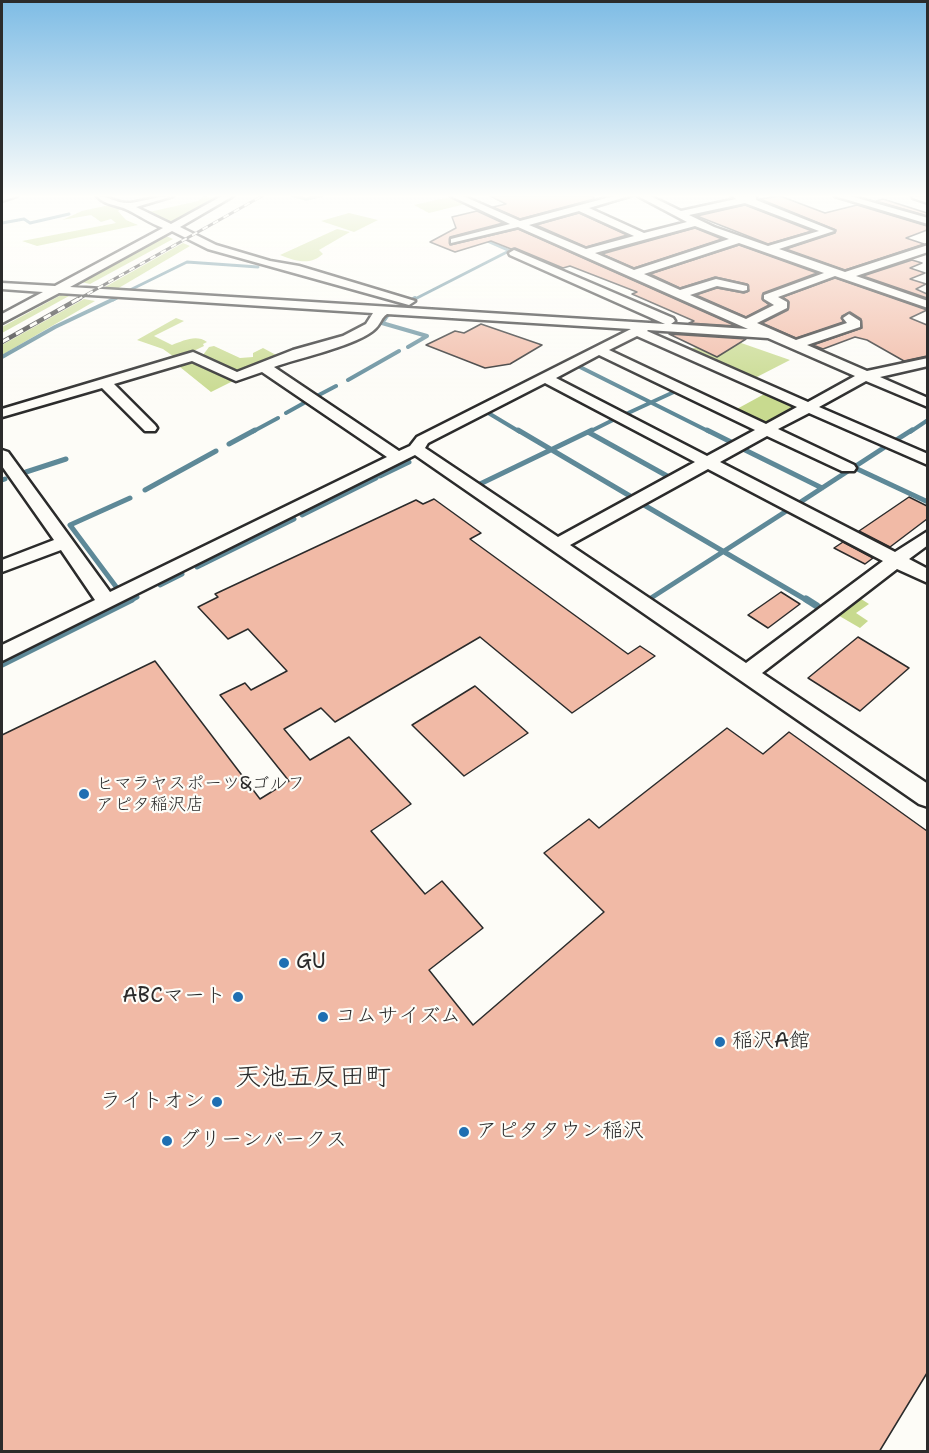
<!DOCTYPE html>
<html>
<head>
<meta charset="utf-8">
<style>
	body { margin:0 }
	#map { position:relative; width:929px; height:1453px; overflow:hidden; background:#fdfcf7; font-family:"Shantell Sans",sans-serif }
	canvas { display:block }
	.frame { position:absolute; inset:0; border:3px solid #2b2b2b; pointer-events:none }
</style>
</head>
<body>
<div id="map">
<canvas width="929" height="1453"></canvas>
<div class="frame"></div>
</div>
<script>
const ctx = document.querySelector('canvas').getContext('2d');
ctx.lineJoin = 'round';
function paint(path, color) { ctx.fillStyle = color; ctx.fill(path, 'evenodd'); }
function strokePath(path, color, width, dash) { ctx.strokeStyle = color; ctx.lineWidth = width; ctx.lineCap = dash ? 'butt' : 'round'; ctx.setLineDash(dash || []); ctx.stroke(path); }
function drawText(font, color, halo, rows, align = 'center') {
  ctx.font = font + ' "Shantell Sans","Klee One",sans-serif'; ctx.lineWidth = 4.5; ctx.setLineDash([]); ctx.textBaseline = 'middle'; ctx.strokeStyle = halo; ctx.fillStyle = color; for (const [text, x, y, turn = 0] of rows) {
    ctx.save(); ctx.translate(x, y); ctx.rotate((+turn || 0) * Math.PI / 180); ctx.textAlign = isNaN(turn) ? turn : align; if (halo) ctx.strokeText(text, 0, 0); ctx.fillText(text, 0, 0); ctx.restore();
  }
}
paint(new Path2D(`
	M204,196L217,199L168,225L149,212L198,201Z
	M450,197L465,204L429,213L414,205Z
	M109,205L123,207L118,211L126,220L138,225L37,246L22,241L116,223L111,219L101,222L91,215L62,220L82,211Z
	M349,213L378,220L354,232L321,221Z
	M337,229L350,232L319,250L323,254C309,266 296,261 280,255Z
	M166,236L173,239L90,284L81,282Z
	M183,243L190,246L117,289L105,287Z
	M61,295L69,296L2,333V327Z
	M84,299L95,301L2,355V345Z
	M176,318L184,321L154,336L172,345C183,341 196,334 207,342L203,344L204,346L177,359L163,349L137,340Z
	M724,337L790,360L751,380L685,351Z
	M214,346L240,358L253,357V353L263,348L278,356L234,372L203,355L209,347Z
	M193,359L233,381L211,392L175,363Z
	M768,392L796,407L765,424L735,410Z
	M858,597L869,604L856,613L868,621L860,628L836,614Z`), '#c8da8f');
strokePath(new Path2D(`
	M293,196L306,199L321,196
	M590,207L634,196
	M2,223L24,219L30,223L69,214
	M491,233L478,237L510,251
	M130,290L187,262L258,267
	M113,300L118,297
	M413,300L507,252`), '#5e8998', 3);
strokePath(new Path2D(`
	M412,300L415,298
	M389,313L382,323L427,336L408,347
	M2,357L55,327L116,298
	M576,365L710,432
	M348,380L399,351
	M317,396L336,386
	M485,411L520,432
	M286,413L304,403
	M626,414L676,391
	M252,432L278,418
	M589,432L615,419
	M910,432L928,420`), '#5e8998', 4);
strokePath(new Path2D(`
	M518,430L630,496
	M707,430L731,442
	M588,432L669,477
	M893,442L912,430
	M229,444L255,430
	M743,449L822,488
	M853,467L928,502
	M26,472L66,459
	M380,476L409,462
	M2,480L5,479
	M480,484L592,430
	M145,490L216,451
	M799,503L888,445
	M644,505L808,601
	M302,515L376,478
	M197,567L294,519
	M160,585L182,574
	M117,588L70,525L130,498
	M651,598L788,510
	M129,601L137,597`), '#5e8998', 5);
strokePath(new Path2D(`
	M806,599L817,606
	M2,664L132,599`), '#5e8998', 7);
const building = new Path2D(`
	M490,196H593L594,199L520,219L493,207L506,204Z
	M780,196L825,213L857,205L927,226V230L906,238L924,244L845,270L786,249L835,233L836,230L760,199Z
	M883,199L927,213V216L876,201Z
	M745,205L812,231L768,244L697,216Z
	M477,211L503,223L450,237V245L518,229L736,326L689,323L694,321L632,294L637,292L570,266L563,268L515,248L511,249L491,241L455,252L430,242L456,228L452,217Z
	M579,213L627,235L586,247L536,225Z
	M695,228L722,239L634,268L602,254Z
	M739,245L817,273L763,293L762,299L769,305L746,317L696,295L717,288L744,293L749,291L747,284L715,277L680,288L650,274Z
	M912,260L922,263L910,268L925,273L910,279L926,284L916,289L927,294V298L863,276Z
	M835,278L927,310L910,318L927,325V356L904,361L867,340L855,337L823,349L813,345L862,328L861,319L850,312L842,316L843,322L796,338L762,323L788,310L789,302L783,297Z
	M481,324L542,345L510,364L485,368L426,345L455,331L464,333Z
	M669,334L746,339L717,357Z
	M909,497L927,506V519L890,547L859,531Z
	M434,499L481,533L470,539L628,654L640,646L655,656L572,713L480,637L335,722L321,708L284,729L310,760L349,737L411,804L371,831L425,894L442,881L483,928L429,970L473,1025L604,912L544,853L589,819L599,828L727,728L763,754L789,732L927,831V1373L879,1452H2V735L155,661L260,799L289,781L220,695L245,683L251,690L287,671L248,629L228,639L198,607L218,597L215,594L416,500L423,504Z
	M843,542L873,558L865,564L834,548Z
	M781,592L800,604L768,628L748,615Z
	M858,637L909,668L860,711L808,678Z
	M475,686L528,733L464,776L412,725Z`);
paint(building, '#f1baa6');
strokePath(building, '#2b2b2b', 1.5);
const minor = new Path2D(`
	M2,196H17L2,201Z
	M97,196C108,196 117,204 130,203C145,201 158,196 173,196L136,207L171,224L222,196H233L180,227L216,245L270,261L299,266L415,301L409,305L208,249L172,231L70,287L665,324L510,255L509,253L514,250L673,318L675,321L671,324L748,329L518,227L451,243V239L510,224L451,196H463L520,221L614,196H629L589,208L644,233L687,222L638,196H650L681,211L736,199L732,196H756V200L834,231L779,249L845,272L928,245V252L856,276L928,301V308L835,276L778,297L787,302V308L757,323L796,340L847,323L843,318L849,314L860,321V327L807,345L867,371L928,358V366L880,377L928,398V407L866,381L819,407L928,454V465L809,413L778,429L854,465L856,468L854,471H842L767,436L720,462L895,552L928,531V545L909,559L928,569V583L897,569L762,673L928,784V807L919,804L415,455L2,661V645L95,600L61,550L2,572V560L54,540L2,466V450L8,452L110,592L387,457L262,372L236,381L192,361L114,384L155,425L157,428L155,431H145L102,388L2,417V409L193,352L237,372L293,350L343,336L366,324L373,313L59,293L2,323V314L43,292L2,289V283L55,286L163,228C150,223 140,216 128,210C116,204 106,206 97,196ZM745,203L819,231L768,246L714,227L689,215ZM579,211L634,236L586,249L529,225ZM695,226L729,239L634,270L595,253ZM739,243L824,273L764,295V299L774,305L746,319L690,295L717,286L743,291L747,290V286L716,279L680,290L644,274ZM387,314L631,329L417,437L410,446L399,451L274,367C298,358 360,345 376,328C381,323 381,318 387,314ZM648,330L768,338L855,376L808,402L647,331ZM637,336L797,407L766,424L609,350ZM599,355L755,430L707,456L556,378ZM545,383L695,462L558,537L425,448L428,443ZM708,469L883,561L746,663L570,545Z
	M835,196H850L928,218V224Z
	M912,196L928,197V203L913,198Z`);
strokePath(minor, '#2b2b2b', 5);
paint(minor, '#fdfcf7');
const railFar1 = new Path2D(`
	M77,300L262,196`);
const rail = new Path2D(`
	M2,342L80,298`);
strokePath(railFar1, '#2b2b2b', 3);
strokePath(rail, '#2b2b2b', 4.5);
strokePath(railFar1, '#fdfcf7', 2, [6]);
strokePath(rail, '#fdfcf7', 3, [8]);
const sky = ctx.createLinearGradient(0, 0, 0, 400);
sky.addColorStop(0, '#7ebce5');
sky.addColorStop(0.49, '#fefefb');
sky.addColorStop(1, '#fefefb00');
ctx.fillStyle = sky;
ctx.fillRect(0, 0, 929, 400);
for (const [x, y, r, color] of [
	[84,794,6,"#1f6fb2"],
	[284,963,6,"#1f6fb2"],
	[238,997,6,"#1f6fb2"],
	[323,1017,6,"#1f6fb2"],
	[720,1042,6,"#1f6fb2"],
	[217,1102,6,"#1f6fb2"],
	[464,1132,6,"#1f6fb2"],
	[167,1141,6,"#1f6fb2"]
]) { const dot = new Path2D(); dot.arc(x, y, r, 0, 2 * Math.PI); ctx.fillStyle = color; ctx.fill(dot); strokePath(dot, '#fdfcf7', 2); }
drawText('18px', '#2b2b2b', '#fdfcf7', [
	["ヒマラヤスポーツ&ゴルフ",96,784],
	["アピタ稲沢店",96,805]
], 'left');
drawText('21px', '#2b2b2b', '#fdfcf7', [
	["GU",296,963],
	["ABCマート",226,997,"right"],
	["コムサイズム",335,1017],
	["稲沢A館",732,1042],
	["ライトオン",205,1102,"right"],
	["アピタタウン稲沢",476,1132],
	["グリーンパークス",179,1141]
], 'left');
drawText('26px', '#2b2b2b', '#fdfcf7', [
	["天池五反田町",313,1078]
]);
</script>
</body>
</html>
